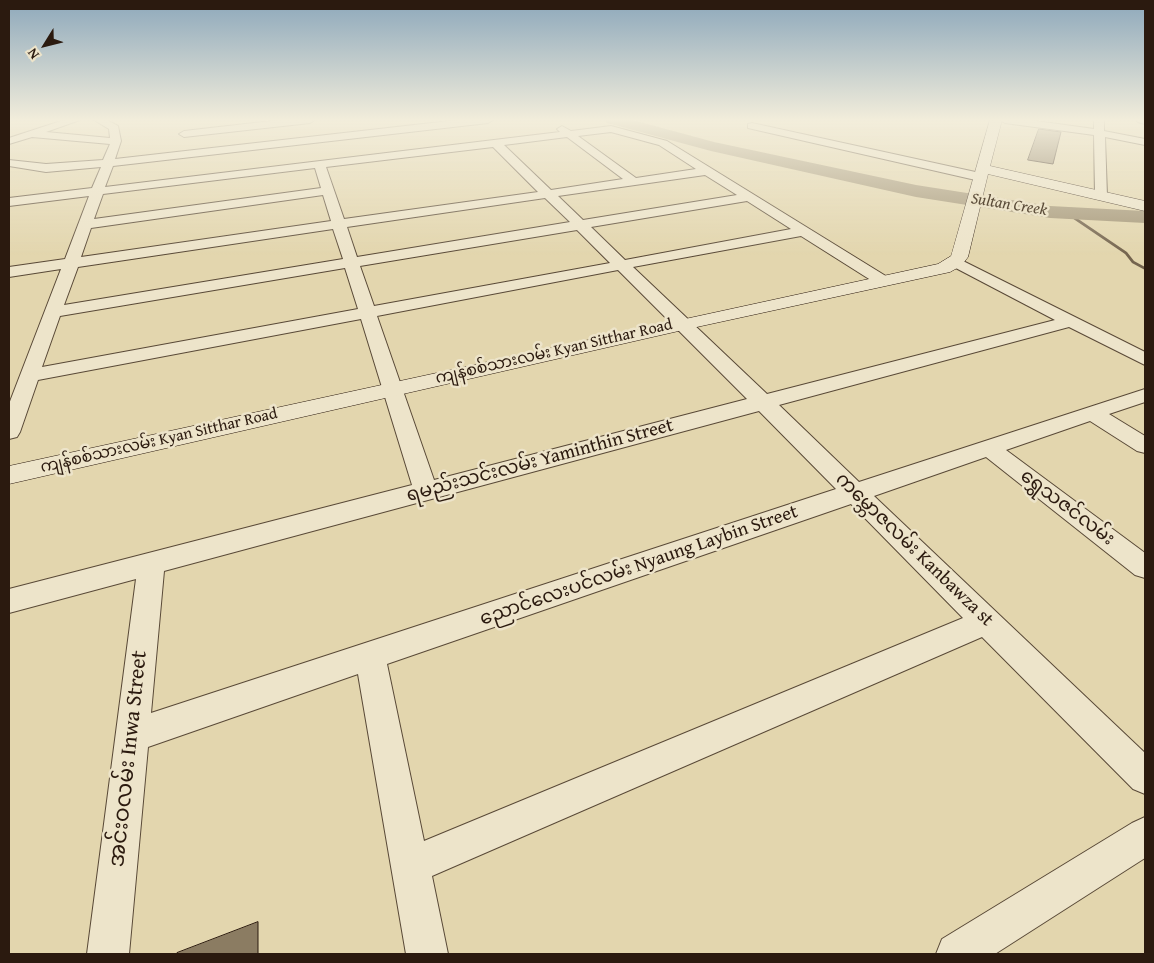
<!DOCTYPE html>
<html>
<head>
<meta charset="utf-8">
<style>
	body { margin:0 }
	#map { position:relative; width:1154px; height:963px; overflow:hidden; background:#e3d6ae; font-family:"Gentium Book Plus",serif }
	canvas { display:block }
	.frame { position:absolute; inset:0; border:10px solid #2b1a0f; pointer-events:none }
	.north { position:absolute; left:20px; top:20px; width:50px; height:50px; -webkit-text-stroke:4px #ede4ca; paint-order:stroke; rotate:234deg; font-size:14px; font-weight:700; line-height:20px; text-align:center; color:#2b1a0f }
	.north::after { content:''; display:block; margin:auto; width:18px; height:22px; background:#2b1a0f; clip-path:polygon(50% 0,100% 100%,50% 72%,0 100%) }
</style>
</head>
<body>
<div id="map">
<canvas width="1154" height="963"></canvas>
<div class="frame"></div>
<div class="north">N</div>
</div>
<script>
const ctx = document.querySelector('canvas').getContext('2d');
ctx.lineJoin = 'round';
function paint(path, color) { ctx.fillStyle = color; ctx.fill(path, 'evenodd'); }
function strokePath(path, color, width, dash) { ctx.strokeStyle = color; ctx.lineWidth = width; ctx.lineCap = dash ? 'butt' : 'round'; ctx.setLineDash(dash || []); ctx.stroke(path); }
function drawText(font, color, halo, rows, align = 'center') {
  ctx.font = font + ' "Gentium Book Plus","Noto Sans Myanmar",serif'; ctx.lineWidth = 5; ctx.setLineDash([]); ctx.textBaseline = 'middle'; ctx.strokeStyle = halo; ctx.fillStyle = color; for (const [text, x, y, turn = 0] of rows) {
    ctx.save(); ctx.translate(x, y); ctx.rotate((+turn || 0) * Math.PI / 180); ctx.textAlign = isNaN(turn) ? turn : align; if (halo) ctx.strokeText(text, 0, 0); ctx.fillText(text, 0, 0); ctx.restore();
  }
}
paint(new Path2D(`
	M1066,212H1068L1127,252L1134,261L1145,267V270L1132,263L1125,254L1066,214Z`), '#74644e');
paint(new Path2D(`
	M605,120H633L714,142L916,185L1050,206L1145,211V223L1050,218L916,197L711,151L607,123Z`), '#a49678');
const building = new Path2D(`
	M1039,129L1061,132L1053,164L1028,160Z
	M258,922V954H177V953Z`);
paint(building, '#8b7c62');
strokePath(building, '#2b1a0f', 1);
const street = new Path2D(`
	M64,120H80L46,132L110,138L109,129L94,120H107L118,126L121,141L115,159L458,120H493L488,123L113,166L105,187L560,132L557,129L562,126L571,131L611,126L667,141L889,278L891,281L889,284H877L801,236L633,267L767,394L1055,320L950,265L947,262L950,259L955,257L1145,352V365L1069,327L779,405L859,482L1145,389V402L1109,414L1145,436V453L1137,451L1090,421L1006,450L1145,553V578L1135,575L986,457L874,496L1145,753V794L1133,789L982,637L432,876L448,954H406L358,674L148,747L129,954H87L136,579L9,613V589L412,485L361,319L38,380L20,432L17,437L9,439V404L61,269L9,277V267L65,259L89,196L9,206V198L92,188L101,167L46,172L9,166V160L46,164L103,160L110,144L32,137L9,144V138ZM611,132L659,145L696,169L636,178L578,136ZM567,137L623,179L551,190L504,145ZM493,147L538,192L344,219L326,167ZM315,168L321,188L94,219L103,194ZM705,175L737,195L583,220L558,196ZM323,195L331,221L81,257L91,228ZM545,198L570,222L357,257L347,227ZM747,201L791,229L625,260L591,227ZM333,229L343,259L64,305L78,267ZM577,230L610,263L374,306L360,266ZM345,268L358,309L42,367L60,316ZM618,270L747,399L434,480L377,316ZM759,411L836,489L151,713L164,571ZM851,504L963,618L424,841L387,664Z
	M280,120H315L310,123L184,137L179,134L184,131Z
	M1000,120H1029L1094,129V120H1104V131L1145,139V145L1105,137L1107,196L1101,200L1095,196L1094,135L1005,123Z
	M1136,120H1145V124L1138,122Z
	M752,123L980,173L986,177L980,181L748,128V124Z
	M1145,817V858L995,954H936L942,939L1132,823Z`);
const secondary = new Path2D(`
	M990,120H1002L990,166L1145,201V211L988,174L968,257L961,266L950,272L683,330L9,484V466L938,264L951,256Z`);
strokePath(street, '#594937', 2);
strokePath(secondary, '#2b1a0f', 1);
paint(street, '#ede4ca');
paint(secondary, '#ede4ca');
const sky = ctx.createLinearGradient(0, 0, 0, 255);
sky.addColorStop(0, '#8da8bb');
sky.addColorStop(0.47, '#f2eddb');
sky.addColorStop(1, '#f2eddb00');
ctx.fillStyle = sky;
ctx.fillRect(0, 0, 1154, 255);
drawText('italic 16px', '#5b4c39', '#ede4ca', [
	["Sultan Creek",1009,205,9]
]);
drawText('16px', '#2b1a0f', '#ede4ca', [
	["ကျန်စစ်သားလမ်း Kyan Sitthar Road",554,352,-13],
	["ကျန်စစ်သားလမ်း Kyan Sitthar Road",159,441,-13]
]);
drawText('19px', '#2b1a0f', '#ede4ca', [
	["ရမည်းသင်းလမ်း Yaminthin Street",540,461,-15],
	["ရွှေသဇင်လမ်း",1067,508,37],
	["ကမ္ဘောဇလမ်း Kanbawza st",914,550,44],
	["ညောင်လေးပင်လမ်း Nyaung Laybin Street",639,566,-19]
]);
drawText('22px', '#2b1a0f', '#ede4ca', [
	["အင်းဝလမ်း Inwa Street",129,759,-84]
]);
</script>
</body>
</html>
